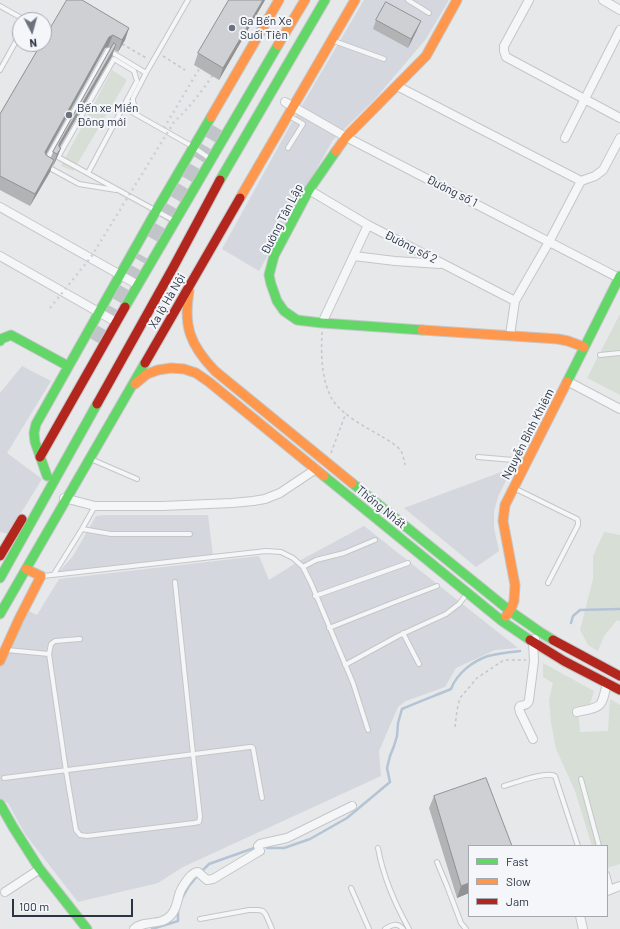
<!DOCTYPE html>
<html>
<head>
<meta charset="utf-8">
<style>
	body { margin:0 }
	#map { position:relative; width:620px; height:929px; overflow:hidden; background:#e6e8ea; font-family:Barlow,sans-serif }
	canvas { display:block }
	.legend { position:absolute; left:468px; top:845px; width:140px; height:72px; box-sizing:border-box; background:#f4f6f9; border:1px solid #a4a8b1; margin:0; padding:5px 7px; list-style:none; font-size:12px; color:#2b3445 }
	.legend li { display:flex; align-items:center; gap:8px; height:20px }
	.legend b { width:20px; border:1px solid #a4a8b1 }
	.north { position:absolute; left:12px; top:12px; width:40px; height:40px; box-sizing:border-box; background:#f4f6f9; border:1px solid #a4a8b1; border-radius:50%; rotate:174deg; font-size:11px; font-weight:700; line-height:16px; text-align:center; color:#2b3445 }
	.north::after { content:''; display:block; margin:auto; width:14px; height:18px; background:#6c737f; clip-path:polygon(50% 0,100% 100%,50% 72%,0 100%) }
	.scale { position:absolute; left:12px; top:899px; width:121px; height:18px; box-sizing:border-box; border:2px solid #2b3445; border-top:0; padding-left:5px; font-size:12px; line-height:14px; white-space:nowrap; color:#2b3445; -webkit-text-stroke:3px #f4f6f9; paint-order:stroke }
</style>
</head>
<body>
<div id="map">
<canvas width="620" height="929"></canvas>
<ul class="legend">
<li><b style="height:5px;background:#63d668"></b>Fast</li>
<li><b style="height:5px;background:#ff974d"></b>Slow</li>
<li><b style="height:5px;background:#b3261e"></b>Jam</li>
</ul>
<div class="north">N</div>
<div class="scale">100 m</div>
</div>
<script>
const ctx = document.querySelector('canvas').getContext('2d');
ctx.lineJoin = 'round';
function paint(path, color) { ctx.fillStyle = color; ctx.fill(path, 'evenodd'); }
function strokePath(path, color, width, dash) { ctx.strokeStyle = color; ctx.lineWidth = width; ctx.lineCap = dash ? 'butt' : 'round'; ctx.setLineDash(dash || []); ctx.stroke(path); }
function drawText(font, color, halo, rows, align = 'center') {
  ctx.font = font + ' Barlow,sans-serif'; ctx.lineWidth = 4; ctx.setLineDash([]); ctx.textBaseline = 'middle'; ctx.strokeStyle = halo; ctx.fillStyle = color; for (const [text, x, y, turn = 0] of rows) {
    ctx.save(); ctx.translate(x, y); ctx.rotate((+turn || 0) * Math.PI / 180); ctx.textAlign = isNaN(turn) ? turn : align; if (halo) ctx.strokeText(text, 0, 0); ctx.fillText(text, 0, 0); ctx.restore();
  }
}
paint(new Path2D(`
	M364,0H449L426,39L375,99L333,140L259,271L222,249L292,122Z
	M22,366L51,381L7,453L42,479L8,534L0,532V393Z
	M512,468L498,497L494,511V528L499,551L476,567L404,508Z
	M104,515H208L213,555L57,574L73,556L96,516Z
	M364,526L518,648L495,650L456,668L445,687L406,701L398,707L379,751L381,776L183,867L158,883L78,902L25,834L8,803L0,799V665L27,610L37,615L59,579L259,556L269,580L299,561Z`), '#d4d7dd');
paint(new Path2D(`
	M112,70L127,80L73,171L61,166Z
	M620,314V395L587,378Z
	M604,532L620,535V621L617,620L604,636L598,651L588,645L580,630L593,579V556Z
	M543,663L594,691L589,707H578L580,732L608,731L610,699L620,705V864L607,868V846H592L575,791L556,749L551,722L549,700L553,683L543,677Z`), '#d6ded6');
strokePath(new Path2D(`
	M571,623L573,616L580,610L620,609
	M267,848H284L310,839L347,818L390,782L387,768L390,756L394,746L397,736L398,723L402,709C418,702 434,696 451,689C457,673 473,661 488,656C499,653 510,652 520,651
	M181,900L189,886L199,874L209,864L254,848
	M152,929L178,921V910`), '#b4c4d5', 2.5);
strokePath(new Path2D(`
	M151,238L216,127
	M93,340L141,255`), '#c1c4c9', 15, [15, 8]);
const lane = new Path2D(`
	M408,0L429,13
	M0,6L25,20
	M334,41L384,59
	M0,70L20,34
	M123,107L190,145
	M137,115L133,101V98L146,73L188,0
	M288,148L303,124L291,117
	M196,149L209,158
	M46,161L108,50L146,73
	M48,167L79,184L116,190
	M88,173L137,81L134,71L114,59L58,157L173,220
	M600,355L620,353
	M478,457L525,461
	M93,460L137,479
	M514,488L577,519L578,521V525L548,583
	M82,529L111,534H190
	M303,567L316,560L344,553L375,540
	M54,574L82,529L95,506
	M43,576L266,551L281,552L293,558L303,567L311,583L353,683L368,730
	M315,596L408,563
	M329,628L395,602L437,586
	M403,633L419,664
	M7,650L49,654L66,771L76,830L80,835L87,836L194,823L199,822L200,817L193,754L175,582
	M49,654L51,644L55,641L80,639
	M345,665L398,636L446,614L459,604L466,595
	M4,778L250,747H252L253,748L262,798
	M581,779L599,846
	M504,786C515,783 545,771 555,776L578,846
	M378,848C383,876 395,904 409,929
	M437,862L447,886L461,923L466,929
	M607,874L611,889
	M351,888L369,929
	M200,919L249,910H258L263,911L266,915L272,929
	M385,929C392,925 397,922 403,929`);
const street = new Path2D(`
	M529,0L504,46V51L506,57L620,118
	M603,0L620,10
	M397,86L581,181
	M285,102L346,137L619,278
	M565,138L620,30
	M309,190L368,225L515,301
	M0,207L138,285
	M0,256L116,322
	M354,256L395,261L440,264
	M322,323L368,225
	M510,335L515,301L549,242L581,181L595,176L603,170L620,138
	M567,381L620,409
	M64,498L95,506H162L232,503L253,501L265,499L280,493L316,469
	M577,712C603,706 601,709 607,683
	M533,739L520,712L519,708L520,706C524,705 528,705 529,700L534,661L533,642L535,639
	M607,891L620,886
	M5,892L40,869
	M580,916L583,929
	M134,929C145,919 161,927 171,915C177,909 177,900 180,892C182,887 185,883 188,879C191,875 194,872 198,872L207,880L213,879L258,852L260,851L258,846L260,844L287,838L352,806`);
const fast = new Path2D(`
	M336,151L309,190L274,256L269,275L271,284L277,301L284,311L297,320L322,323L422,330
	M220,180L325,0
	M125,307L278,45
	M0,341L1,339L11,335L68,366
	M567,382L620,276
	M47,476L35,442L34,433L36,424L156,211L211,117
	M324,476L502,621L530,640
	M352,483L510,611L540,632L553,640
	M0,578L97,404
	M0,614L145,363
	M0,804L13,827L39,868L87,929`);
const slow = new Path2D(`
	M278,45L305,0
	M211,117L279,0
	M336,151L346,137L426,56L457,0
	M240,198L355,0
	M189,291C183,326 190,345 215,371L352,483
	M422,330L558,339L568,341L584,347
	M135,384L147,374L158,370L171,368L184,369L196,373L209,382L324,476
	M506,616L511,609L514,601L515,585L503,521L505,505L567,382
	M0,661L19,619L41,576L26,569`);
const jam = new Path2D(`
	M145,363L240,198
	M97,404L174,266L220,180
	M40,457L125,307
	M0,556L22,519
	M530,640L564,661L620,690
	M553,640L620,676`);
strokePath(lane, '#c4c6c8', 6);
strokePath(street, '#c4c6c8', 10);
strokePath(fast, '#c4c6c8', 11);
strokePath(slow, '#c4c6c8', 11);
strokePath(jam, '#c4c6c8', 11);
strokePath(new Path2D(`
	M122,44L148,59
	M163,56L185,70
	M322,332C321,354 321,379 332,399C341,414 365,427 381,436C387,440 396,444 401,451C403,455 404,460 405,465
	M331,453L346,413
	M455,727L457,710L460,698L477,678L504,660H526`), '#c5c6ca', 1.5, [3, 3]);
strokePath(lane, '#f5f6f7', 4);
strokePath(street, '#f5f6f7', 8);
strokePath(fast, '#63d668', 9);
strokePath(slow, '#ff974d', 9);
strokePath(jam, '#b3261e', 9);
strokePath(new Path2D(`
	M164,128L205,59
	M50,308L91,257L174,122C191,106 206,87 218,66`), '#cecfd2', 2.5, [2, 4]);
paint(new Path2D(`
	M229,0H265L219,80L194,65L198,53Z
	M376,20L417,30L408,48L373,29Z
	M129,28L125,40L118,52L114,50L112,56L60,147L61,148L56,160L53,166L52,165L50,172L30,206L0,190V114L41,44ZM108,47L111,48L53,152L51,158L46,155L105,48Z
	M434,796L469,846V893L457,898L429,808Z`), '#b1b3b5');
paint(new Path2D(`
	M263,0H265L219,80L223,68Z
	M421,21L417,30L408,48L411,39Z
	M129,28L125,40L118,52L122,40Z
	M113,35L108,47L105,48L41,163L45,152L109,37Z
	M116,45L112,56L56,153L59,144Z
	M61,148L56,160L53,166L57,154Z
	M54,160L50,172L30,206L35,194Z
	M469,883V893L457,898L461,886Z`), '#909294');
const building = new Path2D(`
	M67,0H82L129,28L122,40L113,35L109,37L45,152L46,155L54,160L35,194L0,176V114L41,44H44V39Z
	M229,0H263L223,68L198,53Z
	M386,2L421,21L411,39L376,20Z
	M114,43L116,45L59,144V147L61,148L57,154L53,152Z
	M486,778L512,846H469V883L461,886L434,796Z`);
paint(building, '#ced0d3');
strokePath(building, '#909294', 1);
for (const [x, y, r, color] of [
	[232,28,4,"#6c737f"],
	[69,115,4,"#6c737f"]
]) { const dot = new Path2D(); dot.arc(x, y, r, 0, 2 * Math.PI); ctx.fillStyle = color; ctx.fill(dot); strokePath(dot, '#f4f6f9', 1.5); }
drawText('12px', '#2b3445', '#f4f6f9', [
	["Ga Bến Xe",240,21],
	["Suối Tiên",240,35],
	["Bến xe Miền",77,108],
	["Đông mới",77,122]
], 'left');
drawText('12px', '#2b3445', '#f4f6f9', [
	["Đường số 1",452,191,27],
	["Đường Tân Lập",282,219,-63],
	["Đường số 2",411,247,27],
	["Xa lộ Hà Nội",167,301,-60],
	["Nguyễn Bỉnh Khiêm",528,434,-63],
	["Thống Nhất",381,507,39]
]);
</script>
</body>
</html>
